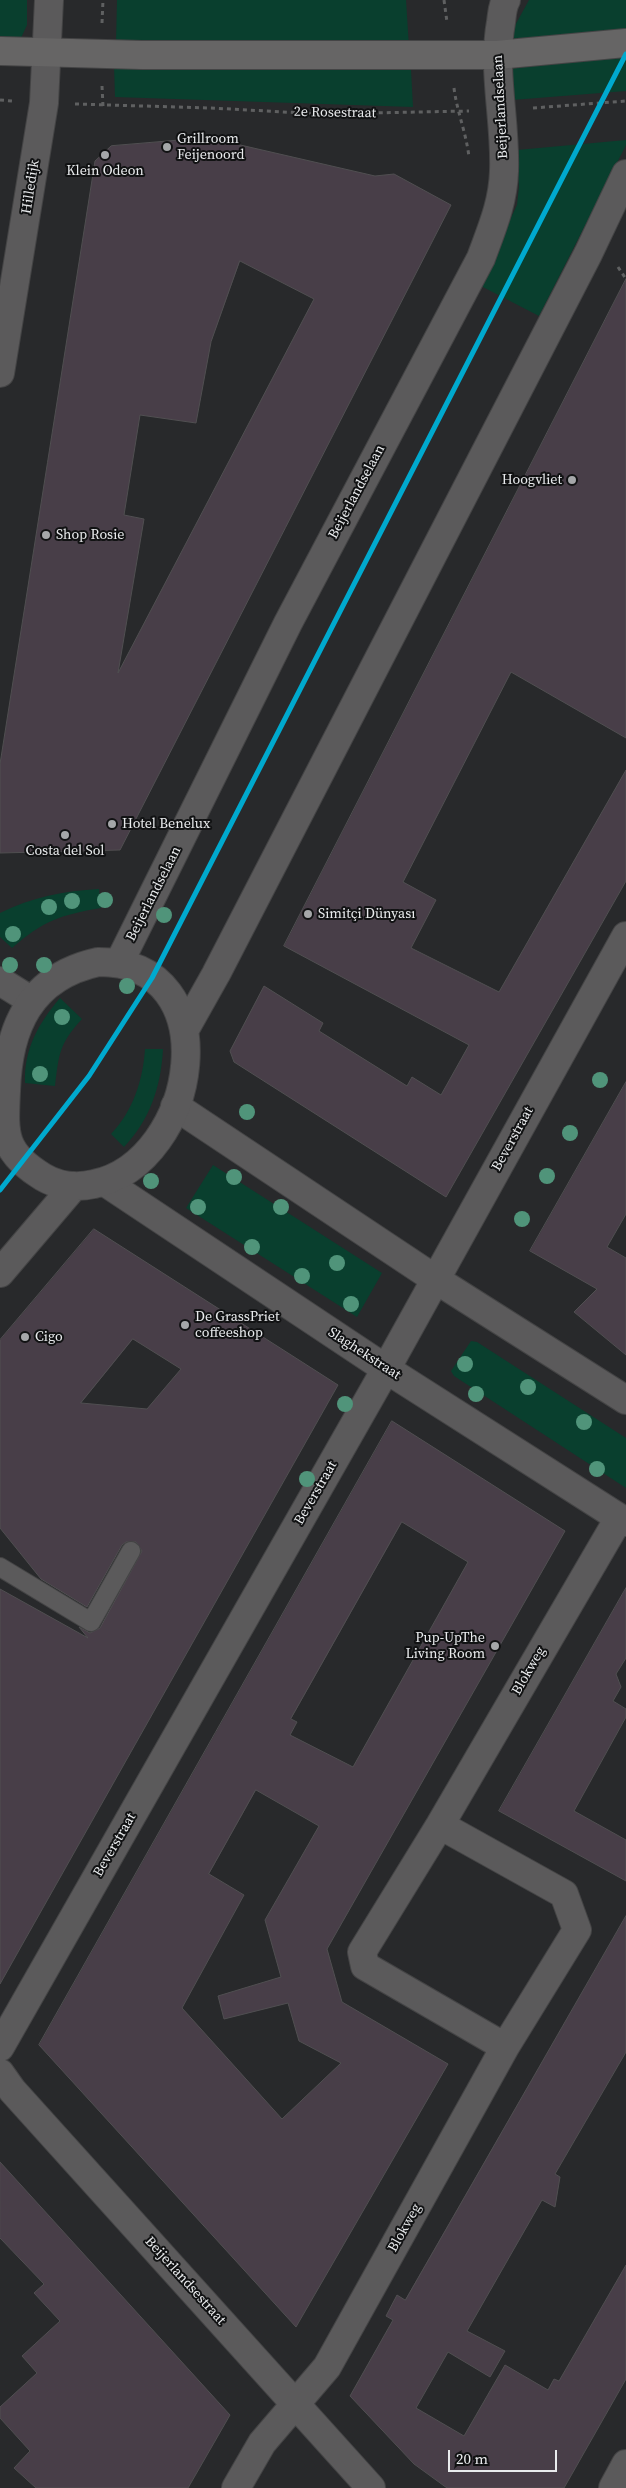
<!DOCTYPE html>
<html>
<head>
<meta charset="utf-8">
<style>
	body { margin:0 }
	#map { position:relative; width:626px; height:2488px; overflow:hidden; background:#28292b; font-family:"Source Serif 4",serif }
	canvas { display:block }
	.scale { position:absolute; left:448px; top:2450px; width:109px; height:22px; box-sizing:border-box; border:2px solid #e9ebed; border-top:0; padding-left:6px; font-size:15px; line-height:18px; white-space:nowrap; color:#e9ebed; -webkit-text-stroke:4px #111213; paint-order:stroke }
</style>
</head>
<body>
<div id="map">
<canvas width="626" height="2488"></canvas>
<div class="scale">20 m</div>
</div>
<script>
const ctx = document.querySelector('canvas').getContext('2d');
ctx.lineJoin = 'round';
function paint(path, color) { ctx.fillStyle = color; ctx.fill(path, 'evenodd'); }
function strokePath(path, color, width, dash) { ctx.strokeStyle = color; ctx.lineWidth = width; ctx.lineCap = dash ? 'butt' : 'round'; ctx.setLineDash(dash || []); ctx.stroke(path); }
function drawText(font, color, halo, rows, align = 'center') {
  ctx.font = font + ' "Source Serif 4",serif'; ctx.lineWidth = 4; ctx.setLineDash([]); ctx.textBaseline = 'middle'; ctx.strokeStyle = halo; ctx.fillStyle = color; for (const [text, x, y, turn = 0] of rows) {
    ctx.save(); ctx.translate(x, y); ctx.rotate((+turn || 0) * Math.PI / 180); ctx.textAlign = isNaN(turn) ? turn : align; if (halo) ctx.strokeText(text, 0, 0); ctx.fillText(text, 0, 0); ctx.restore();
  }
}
paint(new Path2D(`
	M0,0H27V25L21,38L15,40H0Z
	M117,0H406L409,47L116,43Z
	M529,0H626V31L510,44L512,31Z
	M626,53V91L512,100L510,69Z
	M114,65L411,70L413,107L115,97Z
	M626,140V145L539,316L479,285L517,205L519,187L517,150Z
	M99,889L101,908C60,915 43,921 12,948L0,937V913C32,897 64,891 99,889Z
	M60,998L82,1019C59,1044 59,1054 55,1086L25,1083C24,1049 38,1024 60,998Z
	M145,1049H163C161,1086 150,1120 124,1147L111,1134C133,1111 143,1080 145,1049Z
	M213,1165L382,1273L357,1317L186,1208Z
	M471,1341L477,1342L626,1438V1488L454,1376L451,1371Z`), '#093f2e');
const building = new Path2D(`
	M192,139L236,144L375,176L394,174L451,205L120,850L0,853V764L95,161L111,146ZM240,261L314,299L118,673L144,519L124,515L140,415L196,423L211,342Z
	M626,279V738L511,672L403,882L436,900L411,948L499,992L626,770V881L446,1197L234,1062L230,1051L264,986L323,1023L319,1031L407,1086L412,1077L441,1095L469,1045L284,946Z
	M626,1082V1214L607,1247L626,1258V1355L574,1312L597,1289L530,1251Z
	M94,1229L338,1385L0,1984V1589L88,1638L79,1627L90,1633L100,1628L142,1551L136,1542H126L122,1545L87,1607L41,1579L0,1528V1340ZM133,1339L181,1369L147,1409L81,1403Z
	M392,1421L565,1531L327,1949L342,2002L448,2064L296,2327L39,2045ZM402,1522L468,1562L353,1767L290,1735L297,1722L291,1719ZM256,1790L319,1826L265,1920L281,1977L218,1996L224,2019L288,2003L299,2041L341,2063L282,2119L182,2008L244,1895L209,1874Z
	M626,1588V1658L616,1674L621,1687L613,1701L626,1709V1717L574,1811L626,1840V1881L499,1811Z
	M626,1916V2052L555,2174L560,2177L555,2207L542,2200L467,2331L505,2351L490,2377L448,2352L416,2408L464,2436L505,2365L548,2390L554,2379L559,2381L626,2265V2379L564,2488H447L414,2464L350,2396L393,2320L386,2316L397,2295L405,2300Z
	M0,2162L230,2415L188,2488H36L14,2468L30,2451L0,2418V2407L37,2373L22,2356L60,2321L34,2293L44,2284L0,2238Z`);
paint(building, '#483e48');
strokePath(building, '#504f51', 1);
const service = new Path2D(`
	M0,1567L91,1622L131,1551`);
const minor = new Path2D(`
	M0,373L44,103L49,0
	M0,981L32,1001
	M175,1106L435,1279L626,1400
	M105,1182L386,1369L626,1522
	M0,2047L386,1369L626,936
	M505,2047L365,1966L362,1952L440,1825L619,1518
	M0,2073L12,2090L371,2488
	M236,2488L262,2443L327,2367L505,2047L577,1930L564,1894L440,1825
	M613,2488L626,2464`);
const tertiary = new Path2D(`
	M98,962C231,961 199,1162 94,1184C77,1188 58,1186 43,1177C2,1152 4,1134 6,1091C8,1027 30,977 98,962Z
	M119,963L288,623L481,258C492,228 503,203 504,171C506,121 492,72 501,22C502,15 502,7 506,0
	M184,1031L216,974L588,254L626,174
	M0,1273L74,1186`);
const secondary = new Path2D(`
	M0,51L142,55H497L626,43`);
strokePath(service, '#444445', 20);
strokePath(minor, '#444445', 30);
strokePath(tertiary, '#444445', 30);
strokePath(secondary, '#444445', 30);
strokePath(new Path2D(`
	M444,0L447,22
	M102,23L103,0
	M102,86L103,106
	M454,88C457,112 466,132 469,157
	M0,100L12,101
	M75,104L211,108L321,114L469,111
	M533,108L626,101
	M618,267L626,279`), '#5f6061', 3, [4, 4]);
strokePath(service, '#5b5a5b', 18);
strokePath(minor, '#5b5a5b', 28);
strokePath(tertiary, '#5b5a5b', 28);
strokePath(secondary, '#666565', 28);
strokePath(new Path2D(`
	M0,1190L89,1076L152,978L626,54`), '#00a9ce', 5);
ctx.fillStyle = '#50947a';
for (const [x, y] of [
	[105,900],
	[72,901],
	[49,907],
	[164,915],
	[13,934],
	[10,965],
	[44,965],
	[127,986],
	[62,1017],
	[40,1074],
	[600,1080],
	[247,1112],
	[570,1133],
	[547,1176],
	[234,1177],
	[151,1181],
	[198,1207],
	[281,1207],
	[522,1219],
	[252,1247],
	[337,1263],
	[302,1276],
	[351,1304],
	[465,1364],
	[528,1387],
	[476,1394],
	[345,1404],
	[584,1422],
	[597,1469],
	[307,1479]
]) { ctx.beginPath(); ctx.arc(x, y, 8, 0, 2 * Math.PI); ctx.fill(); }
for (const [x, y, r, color] of [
	[167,147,5,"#a5a7a9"],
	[105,155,5,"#a5a7a9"],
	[572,480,5,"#a5a7a9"],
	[46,535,5,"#a5a7a9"],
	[112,824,5,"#a5a7a9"],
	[65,835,5,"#a5a7a9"],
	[308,914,5,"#a5a7a9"],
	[185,1325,5,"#a5a7a9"],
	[25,1337,5,"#a5a7a9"],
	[495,1646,5,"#a5a7a9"]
]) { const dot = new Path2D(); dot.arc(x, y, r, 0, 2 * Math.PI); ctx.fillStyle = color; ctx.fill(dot); strokePath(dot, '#111213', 2); }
drawText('14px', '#e9ebed', '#111213', [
	["Beijerlandselaan",501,107,-93],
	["2e Rosestraat",335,113,1],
	["Hilledijk",31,187,-81],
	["Beijerlandselaan",357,492,-62],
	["Beijerlandselaan",154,894,-63],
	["Beverstraat",513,1139,-61],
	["Slaghekstraat",364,1354,33],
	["Beverstraat",316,1493,-60],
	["Blokweg",529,1671,-60],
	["Beverstraat",115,1845,-60],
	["Blokweg",405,2228,-61],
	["Beijerlandsestraat",185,2281,48]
]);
drawText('14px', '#e9ebed', '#111213', [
	["Grillroom",177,139],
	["Feijenoord",177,155],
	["Klein Odeon",105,171,"center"],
	["Hoogvliet",562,480,"right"],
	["Shop Rosie",56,535],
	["Hotel Benelux",122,824],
	["Costa del Sol",65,851,"center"],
	["Simitçi Dünyası",318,914],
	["De GrassPriet",195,1317],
	["coffeeshop",195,1333],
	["Cigo",35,1337],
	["Pup-UpThe",485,1638,"right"],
	["Living Room",485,1654,"right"]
], 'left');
</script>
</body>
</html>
